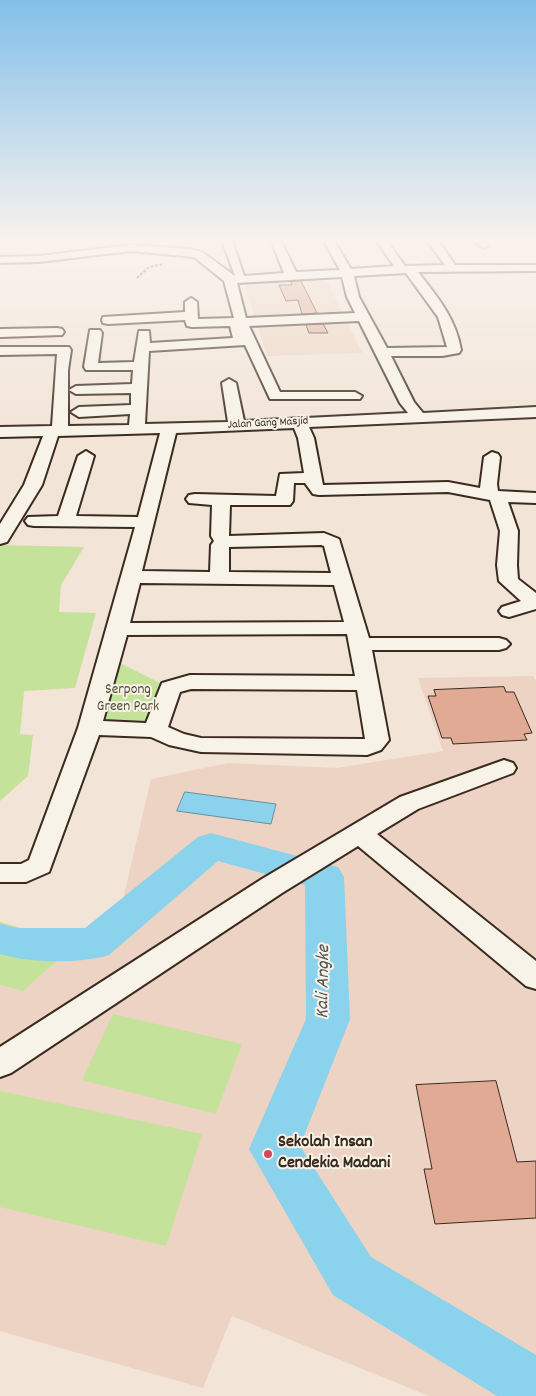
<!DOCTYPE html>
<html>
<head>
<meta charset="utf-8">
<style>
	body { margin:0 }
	canvas { display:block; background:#f2e4d7 }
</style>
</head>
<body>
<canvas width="536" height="1396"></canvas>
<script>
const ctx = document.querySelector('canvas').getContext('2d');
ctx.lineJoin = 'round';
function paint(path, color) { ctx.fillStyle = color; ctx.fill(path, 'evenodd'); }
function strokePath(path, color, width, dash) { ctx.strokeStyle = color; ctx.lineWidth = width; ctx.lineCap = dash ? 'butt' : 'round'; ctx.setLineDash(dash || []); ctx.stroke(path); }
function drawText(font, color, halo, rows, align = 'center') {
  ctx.font = font + ' Dekko,sans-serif'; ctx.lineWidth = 4; ctx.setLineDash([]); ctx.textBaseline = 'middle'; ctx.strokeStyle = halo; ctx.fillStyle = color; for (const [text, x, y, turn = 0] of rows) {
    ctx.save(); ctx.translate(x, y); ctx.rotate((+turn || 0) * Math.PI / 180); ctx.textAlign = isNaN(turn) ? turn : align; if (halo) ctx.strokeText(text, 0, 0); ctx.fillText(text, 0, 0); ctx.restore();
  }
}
paint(new Path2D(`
	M327,281L362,353L267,356L244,283Z
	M533,676L536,681V1396H429L232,1316L203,1388L0,1331V985L23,991L122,904L151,779L228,763L337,768L443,751L418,678Z`), '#edd3c3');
paint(new Path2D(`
	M0,545L84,547L61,585L59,612L96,613L75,688L24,691L20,734L33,735L28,776L0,801Z
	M110,658L170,688L155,730L90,728Z
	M0,922L76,944L23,991L0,985Z
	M113,1014L242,1044L216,1114L82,1080Z
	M0,1091L202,1134L166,1246L0,1207Z`), '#c4e29a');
const water = new Path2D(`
	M185,792L276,804L271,824L177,811Z`);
paint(water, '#8bd2ec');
strokePath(water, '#6b8f9a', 1);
paint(new Path2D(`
	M211,833L338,867L344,877L350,1019L300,1146L371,1257L536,1355V1396H497L333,1295L249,1149L306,1019L305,885L218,861L109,955C80,964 29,963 0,954V924L17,928H85L198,837Z`), '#8bd2ec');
const building = new Path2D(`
	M301,281L317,313L302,314L298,300L286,301L279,285H292L291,282Z
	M323,324L328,333H309L306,325Z
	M504,687L506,692H514L532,733L524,734L527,740L453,744L451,738H442L428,696H436L434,690Z
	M496,1081L517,1162L536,1161V1218L435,1224L424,1169H432L416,1085Z`);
paint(building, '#e0aa95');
strokePath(building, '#3b2a1e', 1);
const minor = new Path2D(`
	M223,243H233L244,276L284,273L272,243H282L296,272L340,270L325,243H335L351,269L394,266L378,243H388L405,266L445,265L429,243H440L455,265H536V271L418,272C437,296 456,319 461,350L459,353L442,356H391L414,402L423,413L536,407V417L309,427L314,438L323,485L448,482L480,488L484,457L492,452L498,454L500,457L497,484L498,491L536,493V503L508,502L518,531L517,565L518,579L536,593V609L509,617L502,615L499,611L502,607L521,601L499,581L497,565L500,531L490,500L448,492L319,495L313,494L305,483H294L293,501L290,505H230L229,536L324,533L339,539L369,638H499L506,640L510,644L506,648L499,650H372L389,740L381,750L367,755L201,752L169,745L151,737L99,735L49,872L26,882H0V864H21L29,860L78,728L135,527L34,526L28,525L25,521L28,517L58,516L78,456L86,451L94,456L76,516L138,517L160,433L58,436L42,485L7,542L0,544V524L24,485L43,436L0,437V427L52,426L57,354L0,355V347H69L71,350L68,370V426L129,425L130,414L79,417L71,412L79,407L131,405V393L76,394L69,390L76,386L132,384L133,370H86L84,367L90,330H100L102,333L98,363L134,362L139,331H149L150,343L233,338L230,326L192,327L187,326L185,320L108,324L103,323L102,320L103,317L185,312V302L191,298L197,302L198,319L234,318L224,281L194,257L131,251L39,262L0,263V257L39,256L131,245L189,249L202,252L235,276ZM406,273L438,317L447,347L387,348L359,297L354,276ZM342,277L347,297L355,313L246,318L237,283ZM359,321L400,403L408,413L244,421L236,383L229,379L222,383L228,422L145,424L149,351L245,345L270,399H360L362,396L355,392H280L249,326ZM294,428L298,438L304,473L280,474L276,496L195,494L189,495L186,499L189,503L212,505L211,536L214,541L211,545L210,572L142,571L176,433ZM321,545L324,546L331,573L229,572V547ZM140,583L334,585L344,622L130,623ZM347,634L355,676L190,675L162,683L146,723L103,721L127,635ZM191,689L357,690L365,739L201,738L184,734L168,727L180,692Z
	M476,243H488L489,245L484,248Z
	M57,328L62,329L64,332L62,335L0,337V329Z
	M504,760L513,763L516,768L513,773L418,809L377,834L536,961V989L526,986L358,846L282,893L11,1073L0,1077V1047L262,879L400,797Z`);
strokePath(minor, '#3b2a1e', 4);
strokePath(new Path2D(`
	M137,278L149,267L164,264`), '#3b2a1e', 2, [2.5, 2]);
paint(minor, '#f7f3e8');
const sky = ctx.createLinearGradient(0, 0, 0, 438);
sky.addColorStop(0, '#83c0ea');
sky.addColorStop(0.55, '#f9f3ed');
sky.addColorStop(1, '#f9f3ed00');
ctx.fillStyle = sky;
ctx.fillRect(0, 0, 536, 438);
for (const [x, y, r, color] of [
	[268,1154,5,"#d1495b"]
]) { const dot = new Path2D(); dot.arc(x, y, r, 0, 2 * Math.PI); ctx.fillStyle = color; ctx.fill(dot); strokePath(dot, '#f7f3e8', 2); }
drawText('12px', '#3b2a1e', '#f7f3e8', [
	["Jalan Gang Masjid",268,424,-3]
]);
drawText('15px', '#564f37', '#f7f3e8', [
	["Serpong",128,691],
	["Green Park",128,708]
]);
drawText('bold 18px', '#3b2a1e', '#f7f3e8', [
	["Sekolah Insan",278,1144],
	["Cendekia Madani",278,1165]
], 'left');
drawText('italic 19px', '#4f5452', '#f7f3e8', [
	["Kali Angke",325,982,-89]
]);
</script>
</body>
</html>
